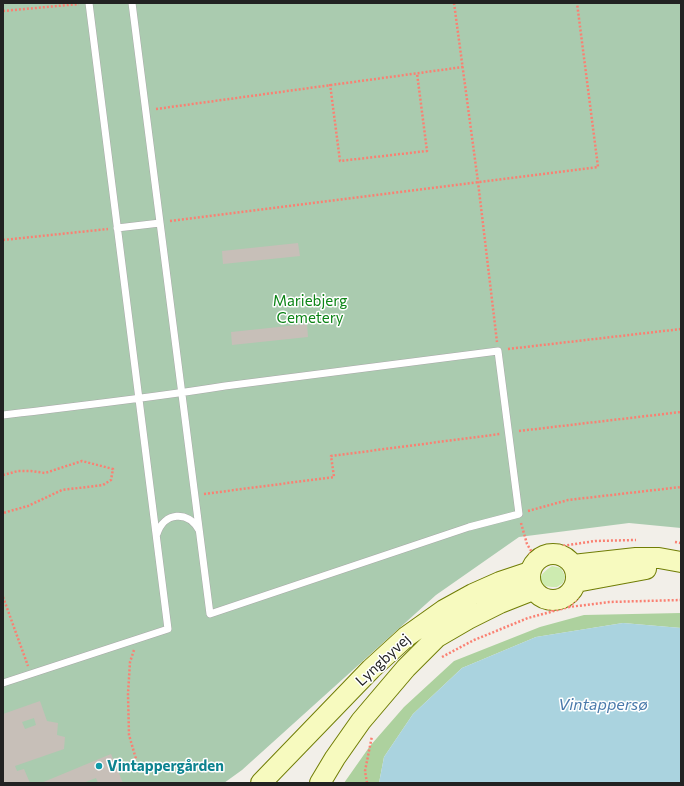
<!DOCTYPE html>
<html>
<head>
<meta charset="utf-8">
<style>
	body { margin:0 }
	#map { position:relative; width:684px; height:786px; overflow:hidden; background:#f2efe9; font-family:Commissioner,sans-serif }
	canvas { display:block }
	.frame { position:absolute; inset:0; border:4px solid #222; pointer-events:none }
</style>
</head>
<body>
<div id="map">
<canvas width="684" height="786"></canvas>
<div class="frame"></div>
</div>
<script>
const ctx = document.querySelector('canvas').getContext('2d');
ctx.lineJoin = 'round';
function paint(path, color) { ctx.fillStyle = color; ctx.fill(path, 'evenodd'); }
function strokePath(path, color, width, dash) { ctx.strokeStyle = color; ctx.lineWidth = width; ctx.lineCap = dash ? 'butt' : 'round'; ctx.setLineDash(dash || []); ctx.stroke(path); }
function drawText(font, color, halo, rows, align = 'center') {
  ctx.font = font + ' Commissioner,sans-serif'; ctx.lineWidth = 3; ctx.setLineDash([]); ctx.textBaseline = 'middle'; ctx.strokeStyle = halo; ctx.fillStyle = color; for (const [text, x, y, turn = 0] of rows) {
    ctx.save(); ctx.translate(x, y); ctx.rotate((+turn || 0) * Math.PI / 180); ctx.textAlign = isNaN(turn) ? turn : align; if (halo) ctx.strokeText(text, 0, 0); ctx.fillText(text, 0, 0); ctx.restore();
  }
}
paint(new Path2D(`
	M552,566L561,568L565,576L563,583L557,587C553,587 547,587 544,585C533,580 547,569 552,566Z`), '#cdebb0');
paint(new Path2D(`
	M681,613V628L623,623L536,637L462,668L413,714L384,757L379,783H344L370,746L404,707L454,661L540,627L584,615Z`), '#add19e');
paint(new Path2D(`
	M3,3H681V528L629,523L519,537L436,595L242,770L224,783H3Z`), '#aacbaf');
paint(new Path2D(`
	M623,623L681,628V783H379L384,757L413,714L462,668L536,637Z`), '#aad3df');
paint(new Path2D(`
	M298,243L300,256L223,264L222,251Z
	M307,324L308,337L232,345L231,332Z
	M40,701L47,721L58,723L57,735L65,737L64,749L15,766L17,771L24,769L30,783H3V714ZM34,718L36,725L25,729L22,722Z
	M111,754L123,783H98L96,778L83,783H41Z`), '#c7bfb8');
const lane = new Path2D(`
	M117,228L160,223
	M3,415C77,406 151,398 225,386L498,351L519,514L469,527L210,614C184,410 158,206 132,3
	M157,534C164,512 188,510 199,530
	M3,683L168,629L89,3`);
const secondary = new Path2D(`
	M530 577a23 23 0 1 1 46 0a23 23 0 1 1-46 0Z
	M573,565L636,558H659L681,562
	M576,582L646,569
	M261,783L371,669L406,637L444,610L473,594L500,582L530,572
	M320,783L335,758L361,721L406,668L437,637L468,619L500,603L533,590`);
strokePath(lane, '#a9a9a9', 8);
strokePath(secondary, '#707d05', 22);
strokePath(new Path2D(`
	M454,3L478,182L497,342
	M3,11L79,4
	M330,84L340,161L427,151L417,73
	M156,109L463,67
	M170,221L598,167L577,3
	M3,240L108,229
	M508,349L681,329
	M519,431L681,412
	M3,475L18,471H31L45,473L82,461L113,469L111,480L103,485L62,490L28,506L3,513
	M204,494L334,477L331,456L500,434
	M528,511L568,500L681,487
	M521,523L527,544L533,554
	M675,542L681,543
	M529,555L548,547L555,546H562L595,541L636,540
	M3,597L28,666
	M540,605L554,611
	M569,607L578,598
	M134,650L130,662L128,694L129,735L136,759
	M442,657L474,640L528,618L569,607L609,602L681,600
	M367,783L365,771L372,736`), '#fa8072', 2.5, [2, 2]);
strokePath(lane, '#fff', 7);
strokePath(secondary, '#f7fabf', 20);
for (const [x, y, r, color] of [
	[99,766,4,"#0f9aa8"]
]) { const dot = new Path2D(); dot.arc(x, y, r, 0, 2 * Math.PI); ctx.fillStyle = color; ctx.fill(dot); strokePath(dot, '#fff', 1.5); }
drawText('15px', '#0c8416', '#fff', [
	["Mariebjerg",310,301],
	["Cemetery",310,318]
]);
drawText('15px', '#222', '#fff', [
	["Lyngbyvej",383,660,-43]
]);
drawText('bold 15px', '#0d838f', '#fff', [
	["Vintappergården",107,766]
], 'left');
drawText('italic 16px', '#4a7aab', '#fff', [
	["Vintappersø",603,705]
]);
</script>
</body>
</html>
